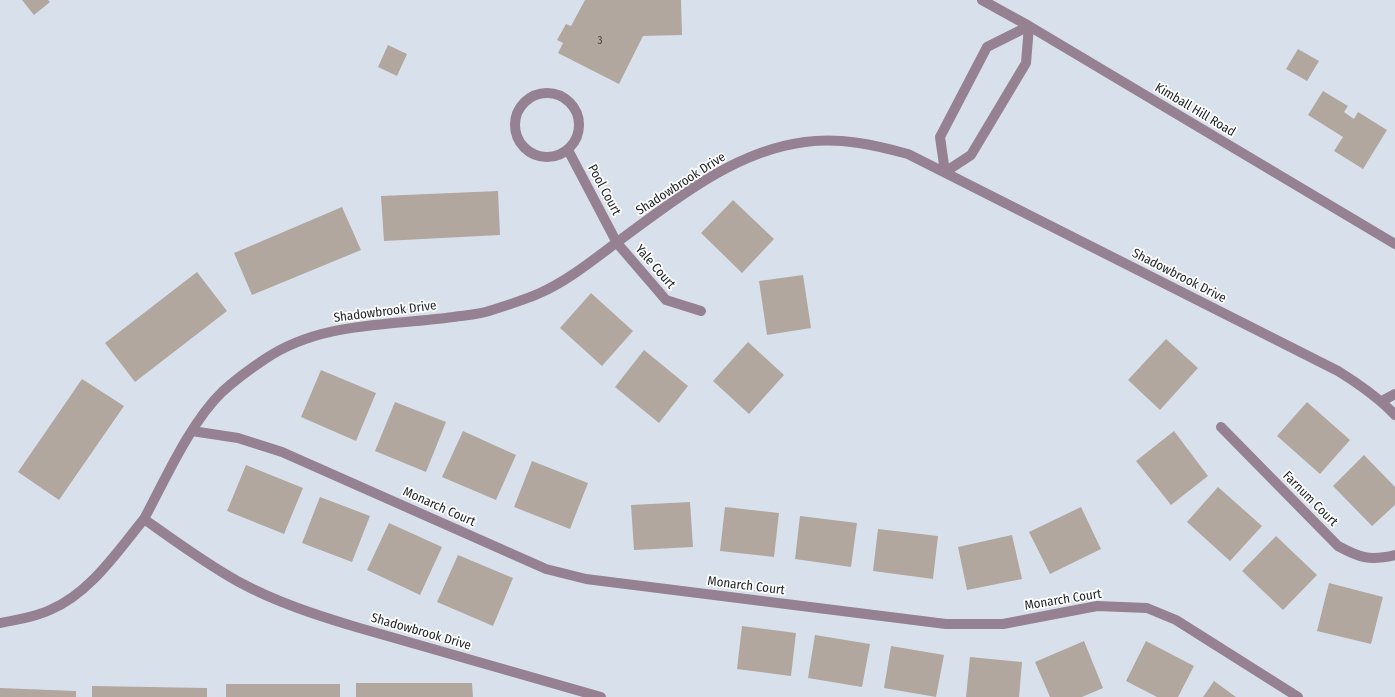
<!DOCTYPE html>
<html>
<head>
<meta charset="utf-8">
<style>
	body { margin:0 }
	canvas { display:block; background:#d8e1eb }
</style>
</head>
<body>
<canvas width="1395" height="697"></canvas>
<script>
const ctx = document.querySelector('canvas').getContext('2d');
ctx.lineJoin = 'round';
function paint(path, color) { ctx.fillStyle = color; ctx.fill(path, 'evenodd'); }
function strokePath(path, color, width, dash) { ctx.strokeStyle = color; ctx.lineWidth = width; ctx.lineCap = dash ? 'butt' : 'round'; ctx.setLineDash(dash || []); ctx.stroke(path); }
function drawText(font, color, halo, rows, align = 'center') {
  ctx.font = font + ' "Fira Sans Condensed",sans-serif'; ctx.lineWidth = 3.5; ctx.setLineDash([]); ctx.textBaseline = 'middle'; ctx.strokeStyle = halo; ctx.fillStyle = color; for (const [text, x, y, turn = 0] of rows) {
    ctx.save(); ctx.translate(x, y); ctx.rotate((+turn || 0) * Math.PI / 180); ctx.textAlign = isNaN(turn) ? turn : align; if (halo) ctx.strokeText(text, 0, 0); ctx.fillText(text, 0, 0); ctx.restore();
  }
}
paint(new Path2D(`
	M22,0H48L50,2L34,15Z
	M585,0H681L682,35L643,36L619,84L558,53L563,43L557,40L566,24L571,26Z
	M388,45L407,54L397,76L378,67Z
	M1298,49L1319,61L1307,81L1286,69Z
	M1323,91L1348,106L1344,112L1354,119L1358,112L1387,130L1363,169L1334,151L1343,137L1308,115Z
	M498,191L500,235L384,241L381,196Z
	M733,200L774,239L742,273L701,233Z
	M342,207L361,250L252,295L234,253Z
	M197,272L227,311L135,382L105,343Z
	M803,275L811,328L767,335L759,281Z
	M591,293L633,331L602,366L560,328Z
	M1166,339L1198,368L1160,410L1128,380Z
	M748,342L784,375L749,414L713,381Z
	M644,350L688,386L659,423L615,387Z
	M321,370L376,393L356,441L301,417Z
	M82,379L124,406L59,500L18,472Z
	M395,402L446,422L426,472L375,451Z
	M1307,402L1350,440L1320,474L1277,436Z
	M463,431L516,455L496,500L442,477Z
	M1174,431L1208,476L1171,505L1136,461Z
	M1364,455L1395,487V505L1372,526L1333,486Z
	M532,461L588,483L570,529L514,507Z
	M246,465L303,488L284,534L227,511Z
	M1218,487L1262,526L1230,561L1187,522Z
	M320,497L370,516L352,562L302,543Z
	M690,502L693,547L634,550L631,505Z
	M725,507L779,513L774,557L720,551Z
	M1081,507L1101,549L1050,574L1029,532Z
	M800,516L857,523L851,567L795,559Z
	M389,523L442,547L420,595L367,570Z
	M878,529L938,536L933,579L873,571Z
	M1012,535L1022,579L967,590L958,547Z
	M1276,536L1317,575L1283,610L1242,571Z
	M458,555L513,578L493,626L437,602Z
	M1329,583L1383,597L1371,644L1317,631Z
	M742,626L796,633L791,676L737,669Z
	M815,635L870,644L862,687L808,678Z
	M1084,641L1103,688L1082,697H1050L1035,662Z
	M1146,641L1194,666L1178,697H1157L1126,681Z
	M891,646L944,655L936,697L884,688Z
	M970,657L1022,662L1019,697H966Z
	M1214,681L1236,697H1203Z
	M356,683H472L473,697H356Z
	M226,684H340V697H226Z
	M92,686L207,688V697H92Z
	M0,688L76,691V697H0Z`), '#b1a79f');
strokePath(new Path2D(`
	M982,0L1029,26L1395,244
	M1029,26L1026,63L971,155L945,172L940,137L987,47Z
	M515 125a32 32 0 1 1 64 0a32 32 0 1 1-64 0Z
	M568,150L617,243L666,300L701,311
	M1382,401L1395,394
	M1221,427L1338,546C1360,558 1370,561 1395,555
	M192,431L238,438L282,452L546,569L586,579L946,624H1003L1097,606L1147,608L1176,620L1298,697
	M0,623C17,620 34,617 50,610C90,593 117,552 144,519
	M601,697L356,627C316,615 276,602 239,582C206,564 175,541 144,519C165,480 190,423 222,392C235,380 250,369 265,359C321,321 389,326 453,317C465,315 477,315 489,311C505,306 524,300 540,293C567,281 592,261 616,243C672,202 733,151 805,142C840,137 875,145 908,154L1338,371C1359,384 1378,397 1395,415`), '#958191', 10);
drawText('11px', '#444', null, [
	["3",600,41]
]);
drawText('13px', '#1f2326', '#fff', [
	["Kimball Hill Road",1195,110,31],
	["Shadowbrook Drive",681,184,-33],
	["Pool Court",604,190,62],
	["Yale Court",655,267,49],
	["Shadowbrook Drive",1179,276,27],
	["Shadowbrook Drive",385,312,-7],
	["Farnum Court",1310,499,45],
	["Monarch Court",439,507,24],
	["Monarch Court",746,586,7],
	["Monarch Court",1063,600,-9],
	["Shadowbrook Drive",421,632,16]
]);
</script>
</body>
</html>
